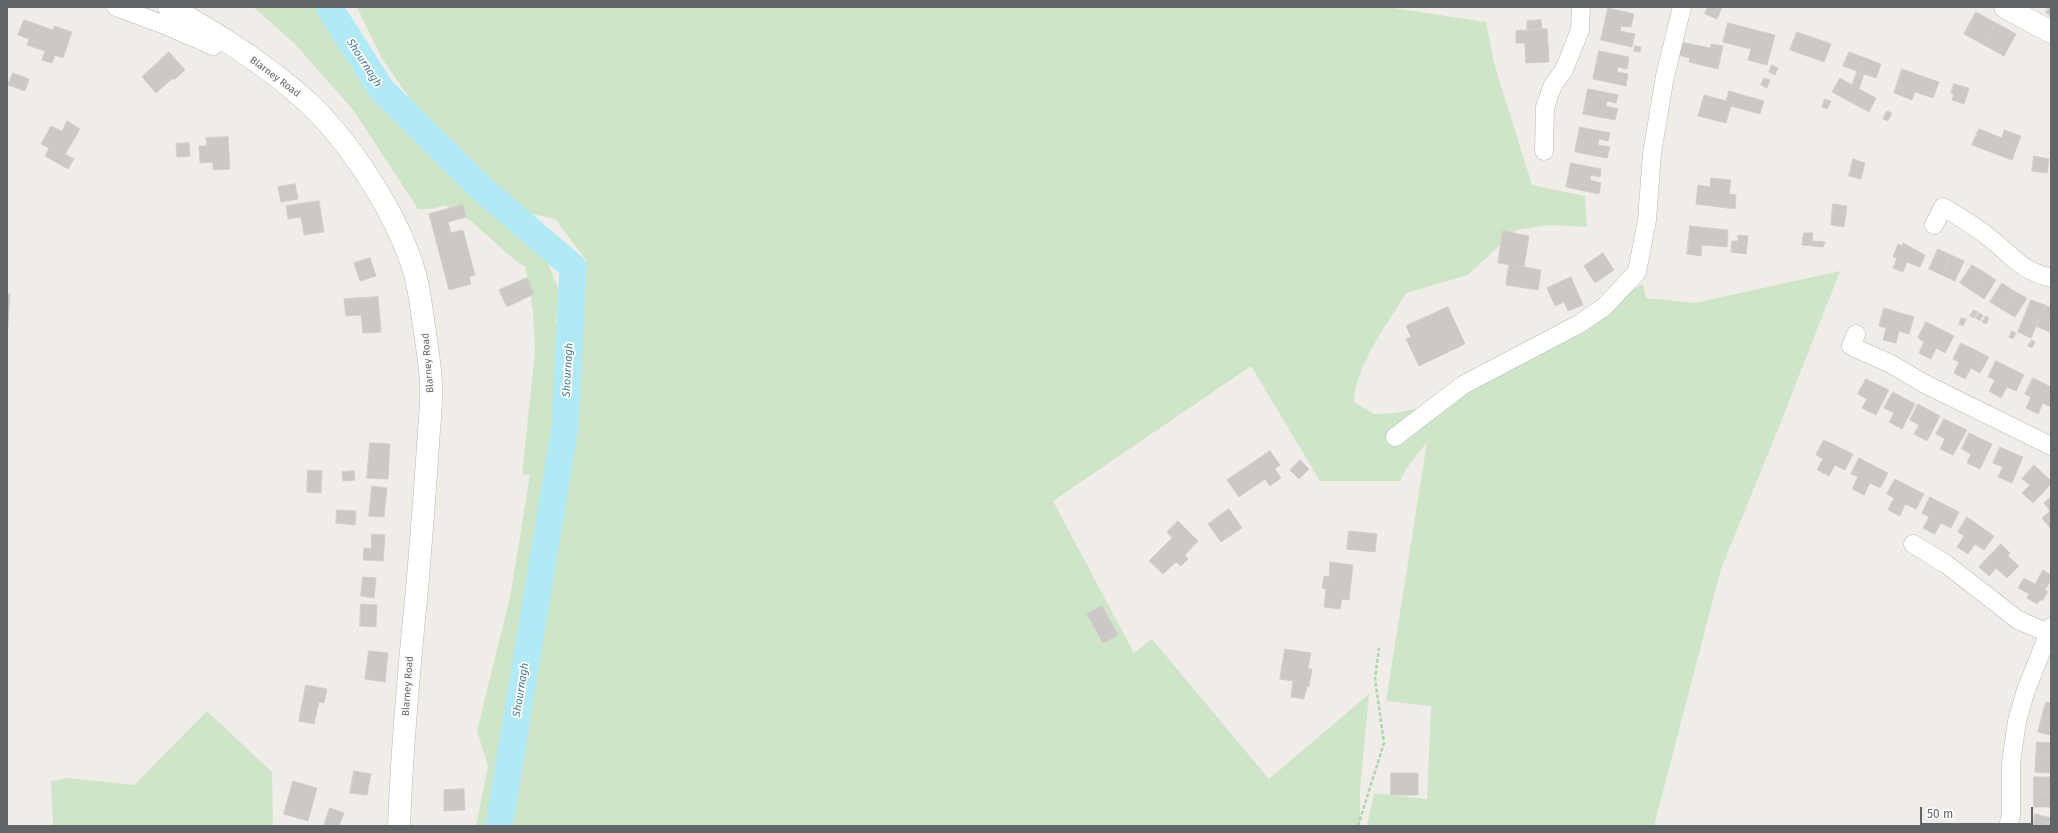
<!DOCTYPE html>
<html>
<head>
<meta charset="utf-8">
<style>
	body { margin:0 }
	#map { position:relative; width:2058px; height:833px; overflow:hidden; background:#f0ede9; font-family:"Fira Sans",sans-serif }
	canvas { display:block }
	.frame { position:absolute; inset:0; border:8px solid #606567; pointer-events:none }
	.scale { position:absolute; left:1920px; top:807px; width:113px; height:18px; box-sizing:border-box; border:2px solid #606567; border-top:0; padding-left:5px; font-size:12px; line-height:14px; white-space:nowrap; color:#606567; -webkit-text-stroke:3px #fff; paint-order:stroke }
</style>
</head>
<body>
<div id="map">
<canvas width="2058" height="833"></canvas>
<div class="frame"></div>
<div class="scale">50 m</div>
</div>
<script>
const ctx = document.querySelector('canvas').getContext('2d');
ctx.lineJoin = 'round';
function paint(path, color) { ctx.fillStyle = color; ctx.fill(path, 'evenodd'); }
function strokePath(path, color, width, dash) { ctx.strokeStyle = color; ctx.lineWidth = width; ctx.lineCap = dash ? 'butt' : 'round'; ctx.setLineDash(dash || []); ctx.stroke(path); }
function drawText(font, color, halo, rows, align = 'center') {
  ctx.font = font + ' "Fira Sans",sans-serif'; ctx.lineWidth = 3.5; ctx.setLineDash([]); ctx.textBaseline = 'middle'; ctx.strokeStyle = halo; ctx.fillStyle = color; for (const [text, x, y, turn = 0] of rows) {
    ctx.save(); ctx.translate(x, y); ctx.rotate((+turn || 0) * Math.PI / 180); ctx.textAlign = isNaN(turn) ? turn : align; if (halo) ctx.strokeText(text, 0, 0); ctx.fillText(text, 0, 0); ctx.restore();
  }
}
paint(new Path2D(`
	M253,7H320L379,96L432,152L500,213L547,260L561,296L555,325L586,260L555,219L525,212L474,166L415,106L381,57L357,7H1387L1486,22L1494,63L1532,185L1585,196L1587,227L1550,225L1516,230L1468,275L1406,293C1388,324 1355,365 1354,402L1374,414L1396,413L1450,401L1588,328L1621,303L1629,292L1643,284L1646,298L1695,303L1840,271L1779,427L1721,569L1654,826H1367L1374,793L1427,799L1431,706L1386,701L1427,442L1406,469L1400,481H1320L1251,366L1053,501L1134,653L1152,639L1269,779L1369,694L1360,790V826H506L498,802L492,826H476L488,766L477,731L510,597L530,475L522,474L535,352L533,310L525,266L518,263L471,221L445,205L432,209H418L354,111L295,44Z
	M207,711L272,772L273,826H53L51,781L69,778L134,785Z`), '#cfe5c8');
strokePath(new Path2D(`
	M329,7L381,89L480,187L573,267L565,427L499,826`), '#b1eaf7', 27);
const building = new Path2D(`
	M1708,7H1722L1717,19L1705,14Z
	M2049,7H2051V16L2046,13Z
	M1608,8L1634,14L1631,27L1621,26L1620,31L1635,34L1632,47L1601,40Z
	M1976,12L1996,23L1984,45L1964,34Z
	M24,20L53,30L54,26L72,32L63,58L55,55L52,63L42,60L45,51L27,45L29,39L18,35Z
	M1541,20L1542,30H1527V21Z
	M1728,23L1775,35L1767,65L1748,60L1751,49L1723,42Z
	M1996,23L2016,34L2004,56L1984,45Z
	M1547,29L1549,62L1526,63L1525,43H1516V31Z
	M1797,32L1831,44L1824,62L1790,50Z
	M1681,42L1710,48L1711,44L1723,46L1718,69L1689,62L1690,58L1678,55Z
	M1635,46L1641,47L1640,52L1634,51Z
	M1599,51L1629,57L1627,69L1618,67L1617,72L1628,74L1626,86L1593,79Z
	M169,52L185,70L174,80L173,78L156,93L142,77Z
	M1849,52L1881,64L1876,78L1864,74L1859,89L1876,98L1869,112L1832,92L1840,78L1852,85L1857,71L1843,66Z
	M1772,65L1778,68L1775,75L1769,72Z
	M1902,69L1939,82L1933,98L1915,92L1912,100L1894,93Z
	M13,73L29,79L25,91L8,85Z
	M1764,78L1770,80L1767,88L1761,85Z
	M1954,84L1969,88L1964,104L1952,100L1954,94L1951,93Z
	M1588,89L1618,95L1616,103L1607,101L1606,106L1618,109L1615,120L1583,114Z
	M1729,91L1764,101L1760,114L1731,106L1726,123L1698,116L1704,95L1726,101Z
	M1825,99L1831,101L1827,109L1822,107Z
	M1887,111L1892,113L1888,121L1883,119Z
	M67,121L80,129L65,154L74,159L68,169L45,156L49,148L41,144L51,126L62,131Z
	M1580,127L1610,133L1608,141L1599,139L1598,145L1610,147L1607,158L1575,152Z
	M1979,129L2002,138L2004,130L2021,136L2012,160L1972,145Z
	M228,137L230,169L213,170V162L200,163L199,146H207L206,138Z
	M189,143L190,156L177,157L176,144Z
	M2034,156L2049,159L2047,173L2032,171Z
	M1853,159L1865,163L1861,179L1849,176Z
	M1571,163L1601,169L1600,177L1591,175L1590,180L1601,183L1599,194L1566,187Z
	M1711,178L1731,180L1729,194L1736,195L1735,209L1696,204L1698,185L1710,187Z
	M295,184L298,199L281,202L278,187Z
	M319,201L324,232L304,235L301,217L288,219L286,206Z
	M1833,204L1847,206L1844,227L1831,225Z
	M463,205L466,217L448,222L451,233L463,230L475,275L469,277L471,284L449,290L429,214Z
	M1690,226L1728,230L1727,247L1702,245L1701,256L1687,254Z
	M1503,231L1529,236L1524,267L1498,263Z
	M1804,233H1813L1812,241L1825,242L1823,247L1802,245Z
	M1738,235L1748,236L1746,254L1731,252L1732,241H1738Z
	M1903,243L1925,255L1920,267L1907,262L1903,272L1893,268L1897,258L1893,257L1898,244L1902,246Z
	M1938,249L1951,255L1942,275L1929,269Z
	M1603,253L1614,270L1595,283L1584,266Z
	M1951,255L1964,261L1955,281L1942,275Z
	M370,258L376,276L360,281L354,263Z
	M1509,264L1541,270L1538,290L1506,285Z
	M1972,265L1984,272L1972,291L1960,283Z
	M1984,272L1996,280L1984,299L1972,291Z
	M1571,277L1583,305L1568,311L1564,302L1555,306L1547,288Z
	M527,278L534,294L507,307L499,290Z
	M2002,283L2014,291L2003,310L1990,302Z
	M2014,291L2027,298L2015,317L2003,310Z
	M7,294H10L7,340Z
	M378,297L381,332L363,333L361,315L346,316L344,299Z
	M2031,300L2045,305L2031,338L2018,332Z
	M2045,305L2051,308L2049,332L2036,326Z
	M1448,307L1465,344L1419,366L1406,339L1411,337L1406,326Z
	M1884,308L1914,317L1909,334L1899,331L1896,343L1883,340L1886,328L1879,326Z
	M1974,310L1978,312L1974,318L1970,316Z
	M1979,313L1983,315L1980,321L1976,318Z
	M1986,316L1989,318L1986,324L1982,322Z
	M1961,318L1966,319L1963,326L1959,324Z
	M1926,322L1954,336L1945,353L1936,348L1931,359L1919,353L1924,342L1918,338Z
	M2012,331L2016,333L2013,339L2009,337Z
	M2032,340L2035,342L2032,348L2028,346Z
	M1961,343L1989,357L1980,373L1971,368L1965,379L1954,373L1959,362L1953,359Z
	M1996,361L2024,375L2016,391L2007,387L2001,398L1989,391L1995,380L1988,377Z
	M2033,378L2051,387V407L2043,403L2038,414L2026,408L2031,397L2025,394Z
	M1866,379L1889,390L1876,415L1862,408L1867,399L1858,394Z
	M1893,392L1915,404L1902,429L1889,422L1894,413L1884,408Z
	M1918,404L1940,416L1927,441L1914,434L1919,425L1910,420Z
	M1944,419L1967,430L1953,455L1940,449L1945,439L1936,434Z
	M1969,433L1992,444L1980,469L1967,463L1971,454L1962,449Z
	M1824,440L1853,454L1845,470L1835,465L1829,476L1817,470L1823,459L1816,455Z
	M370,443L390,444L388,479L367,478Z
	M2000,447L2023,457L2012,483L1998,477L2003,467L1993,463Z
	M1270,451L1280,465L1275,469L1281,478L1270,486L1265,479L1239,497L1227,480Z
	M1859,458L1888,473L1880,488L1870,483L1864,495L1852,489L1858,477L1851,474Z
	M1300,460L1309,469L1299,479L1290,470Z
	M2034,465L2051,481V484L2033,503L2022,493L2030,485L2022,479Z
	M308,470L322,471L321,493L307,492Z
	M354,471L355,480L343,481L342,472Z
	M1895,479L1924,494L1916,509L1905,504L1900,516L1888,510L1894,498L1887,494Z
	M372,486L387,488L384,517L369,516Z
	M1930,497L1959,512L1951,528L1941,523L1935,534L1923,528L1929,517L1922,513Z
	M2051,497V529L2042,518L2050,511L2044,503Z
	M1229,509L1242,528L1221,542L1208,524Z
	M337,510L356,511L355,525L336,523Z
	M1967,517L1994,536L1984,550L1975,544L1968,554L1957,547L1964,536L1958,532Z
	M1178,521L1198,541L1185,555L1188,559L1181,566L1176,562L1163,574L1149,561L1172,538L1167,532Z
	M1349,531L1377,534L1375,552L1347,549Z
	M372,534L385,535L383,561L363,560L364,548L371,549Z
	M2001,544L2010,553L2008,556L2019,566L2007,578L1996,568L1989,576L1979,567Z
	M1330,562L1353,565L1349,600L1342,599L1340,609L1324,607L1326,589L1322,588L1324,576L1329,577Z
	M2043,570L2051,575V580L2045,590L2048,592L2042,601L2040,600L2037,604L2027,598L2029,594L2018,588L2024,578L2035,584Z
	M363,577L376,578L374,598L361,596Z
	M361,604L377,605L376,627L360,626Z
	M1102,606L1118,635L1103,643L1087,614Z
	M1285,649L1311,653L1308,669H1312L1309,687L1307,686L1304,699L1291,697L1293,681L1280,679Z
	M369,651L388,653L385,682L365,679Z
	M306,685L327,689L324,703L319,702L314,724L299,721Z
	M2046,702L2051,703V719L2042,717Z
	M2042,717L2051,719V735L2038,732Z
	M2037,742L2051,743V758L2036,757Z
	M2036,757L2051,758V773L2035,772Z
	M354,771L371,774L367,795L350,793Z
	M1391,773H1418V795H1391Z
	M2034,777H2051V792H2034Z
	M293,781L317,788L308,821L284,814Z
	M464,789L465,810L444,811V790Z
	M2034,792H2051V807H2034Z
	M330,808L344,813L339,826L324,825Z
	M2035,814L2051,818V826H2033Z`);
paint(building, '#ccc8c5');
strokePath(building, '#d5cdc7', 1);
const street = new Path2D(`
	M116,7L165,25L213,46L218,36
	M1544,151L1545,107L1553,85L1564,70L1580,30L1581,7
	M1934,225L1943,207C1958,216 1974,225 1987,236C2013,255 2017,269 2051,278
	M1856,334L1851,346L1891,364L1923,383L2051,446
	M1395,437L1463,385L1579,324L1604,307L1637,272L1647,220L1652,153L1665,76L1682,7
	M1913,544L1946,564L2018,620L2048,633
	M2008,826L2011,815V763L2017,721L2026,690L2051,627`);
const secondary = new Path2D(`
	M169,7C216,33 263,62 303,98C349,139 398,215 415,274C419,289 421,304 423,319C426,341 430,362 431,384C432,404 429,425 428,445C425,493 421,541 417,589C409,668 402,747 399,826
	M2005,7L2051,32`);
strokePath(street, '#b3b7b9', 19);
strokePath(secondary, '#b3b7b9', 23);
strokePath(new Path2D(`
	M1358,826L1384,743L1375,679L1379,648`), '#acd6ad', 2.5, [4, 2]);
strokePath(street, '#fff', 18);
strokePath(secondary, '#fff', 22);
drawText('10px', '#606567', '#fff', [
	["Blarney Road",275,77,37],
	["Blarney Road",428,363,-95],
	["Blarney Road",408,686,-86]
]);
drawText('italic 11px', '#447c90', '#fff', [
	["Shournagh",364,63,57],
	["Shournagh",568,370,-87],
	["Shournagh",521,690,-81]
]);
</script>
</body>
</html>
